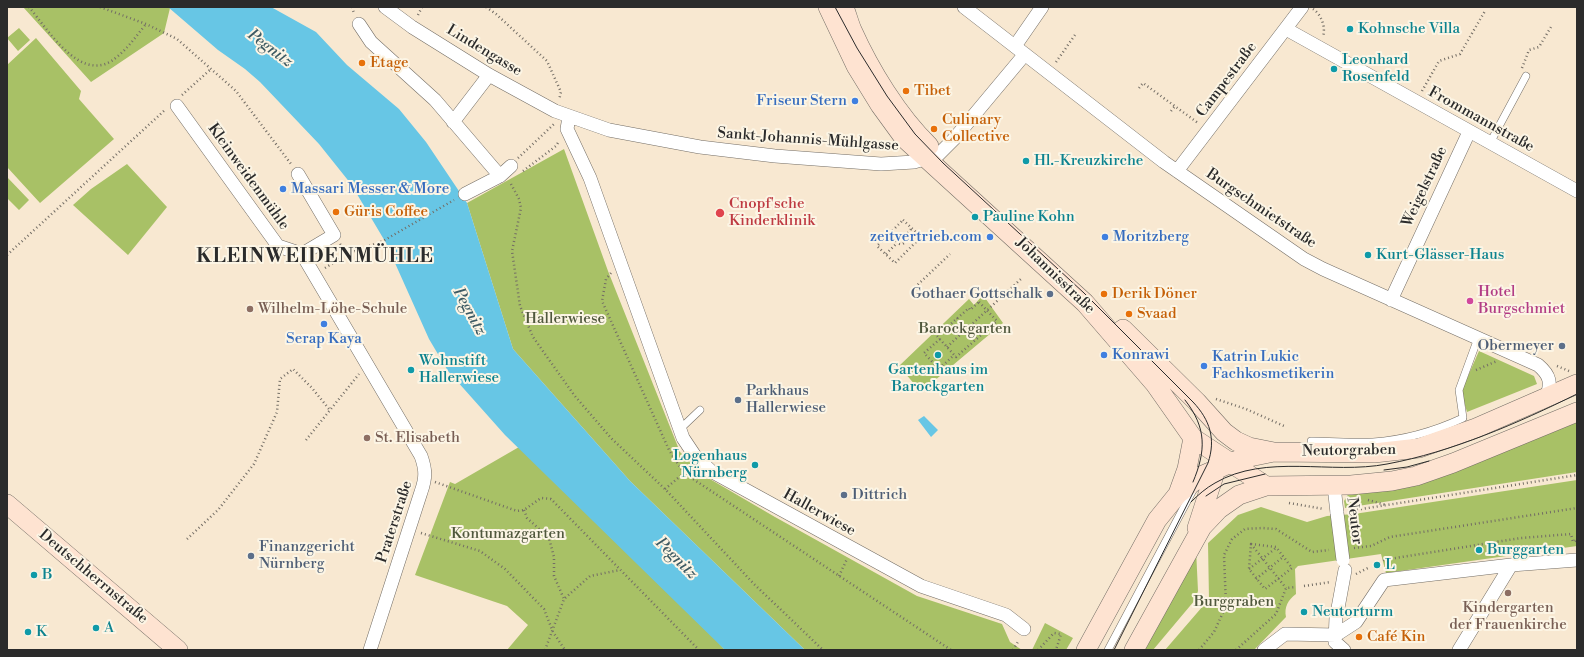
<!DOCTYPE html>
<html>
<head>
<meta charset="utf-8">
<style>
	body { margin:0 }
	#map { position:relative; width:1584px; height:657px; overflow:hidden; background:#f8e8d1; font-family:"Libre Bodoni",serif }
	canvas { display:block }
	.frame { position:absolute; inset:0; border:8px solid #2b2b2b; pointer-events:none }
</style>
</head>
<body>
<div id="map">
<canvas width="1584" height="657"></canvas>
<div class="frame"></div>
</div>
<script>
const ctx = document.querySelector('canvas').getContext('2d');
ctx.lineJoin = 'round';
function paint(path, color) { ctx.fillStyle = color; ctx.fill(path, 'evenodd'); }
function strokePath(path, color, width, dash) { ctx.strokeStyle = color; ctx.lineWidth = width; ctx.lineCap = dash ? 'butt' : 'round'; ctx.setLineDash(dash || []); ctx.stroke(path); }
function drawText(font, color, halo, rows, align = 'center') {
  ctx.font = font + ' "Libre Bodoni",serif'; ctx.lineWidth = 4; ctx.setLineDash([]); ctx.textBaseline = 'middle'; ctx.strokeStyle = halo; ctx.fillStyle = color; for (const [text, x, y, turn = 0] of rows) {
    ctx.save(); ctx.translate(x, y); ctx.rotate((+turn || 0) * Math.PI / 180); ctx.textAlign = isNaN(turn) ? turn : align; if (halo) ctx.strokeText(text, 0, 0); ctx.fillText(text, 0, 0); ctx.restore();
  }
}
paint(new Path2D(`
	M23,7H168L170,8L164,33L91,82Z
	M19,28L30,40L18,51L7,38Z
	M36,38L81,91L79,99L114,139L40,203L7,167V65Z
	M564,149L608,271L680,452L703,475L775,517L917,596L1002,624L1010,642L1022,650H805L630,481L513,349L467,203Z
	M127,164L167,207L128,255L73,205L91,189Z
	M7,177L29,200L19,210L7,198Z
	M983,295L1003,323L921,392L899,366L969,299L974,305Z
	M1479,351L1534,376L1537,384L1467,412L1461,392Z
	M1577,419V472L1345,508L1344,501L1349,493Z
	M519,447L717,641L725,650H507L528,625L507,606L415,575L450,482L455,484Z
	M1577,480V546L1386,573L1381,554L1298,566L1295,569L1296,594C1288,600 1284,607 1286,617L1254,650H1165L1209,599L1208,543L1238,515L1261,507L1307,522L1327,516L1354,514Z
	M1196,549L1198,591L1195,600L1153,650H1141Z
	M1045,623L1073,638L1066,650H1032Z`), '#a8c166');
paint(new Path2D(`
	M168,7H271L316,32L347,65L399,109L426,142L467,203L513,349L630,481L805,650H725L505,435L448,371L429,339L386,243L351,184L319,144L260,82L245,69L218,50Z
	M924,416L938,430L931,437L918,420Z`), '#67c6e5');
const lane = new Path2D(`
	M1490,143L1526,76
	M680,429L700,410
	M1311,441C1332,441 1353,443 1373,442C1404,440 1435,431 1463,418L1459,390L1478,338
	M1108,650L1193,490`);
const street = new Path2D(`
	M385,7L412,27L489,75L555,111L609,130L700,147L775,156L881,164L914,162L938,155L954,139L1025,54
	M964,7L1164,162L1304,259L1323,269L1538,365C1550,375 1552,383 1546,398
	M359,24L371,42L435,100L500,176
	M1286,29L1577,191
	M1015,46L1042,7
	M177,106L278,246L302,254
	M569,117L567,129L590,178L683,438L695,456L711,471L921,586L1006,615L1024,629
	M453,122L489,75
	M1177,171L1302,7
	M298,174L334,235L302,254L421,456C426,470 426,478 421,492L370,650
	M465,194L500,176L511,166
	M1391,300L1469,132
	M1334,486L1337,513
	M1338,608L1345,570
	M1336,617L1335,642L1344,650
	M1264,650L1285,634L1336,635L1356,622L1384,580L1511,565L1577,560
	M1459,650L1511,565`);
const secondary = new Path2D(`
	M828,7L856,66L880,105L904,138L1085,303L1155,384L1193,438L1266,486
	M844,7C847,15 849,23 852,30C870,70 898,116 929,146
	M1123,329L1197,402L1224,432L1236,441L1249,447L1274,452
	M1178,494L1187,469L1193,438
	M7,504L178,650
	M1197,528L1219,460
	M1086,650L1157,520L1178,494L1201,476L1240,459L1274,452L1374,453L1419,448L1476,428L1577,384
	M1134,650L1202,527L1219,509L1239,495L1266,486L1351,485L1392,481L1416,476L1453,463L1577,412`);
strokePath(lane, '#736d65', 8);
strokePath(street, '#736d65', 14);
strokePath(secondary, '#736d65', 20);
strokePath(new Path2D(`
	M29,7C49,31 83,88 118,56C129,47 137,35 146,24
	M100,7L146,24L177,39L236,91L291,164
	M352,7L354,13
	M486,7L496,14L547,61L561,92L559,100
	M1313,9C1321,14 1326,27 1323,36
	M418,15L422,7
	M1056,62L1075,35
	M1522,68L1529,50L1539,47L1551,27
	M1139,88L1143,83L1198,123
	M1422,91L1439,61L1460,54L1485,11
	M182,95L211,69
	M1171,111L1175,106
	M518,158L554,124
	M523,171L556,146L559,141
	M511,184L519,199L521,208L512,251L520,306L533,337L574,395L611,438L665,489L754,584L823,650
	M903,220L921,237L895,263L877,246Z
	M896 239a5 5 0 1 1 10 0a5 5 0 1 1-10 0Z
	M905,236L912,228
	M340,244L347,254L383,241L454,200
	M886,254L897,243
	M7,255L166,109
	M325,268L347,254
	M611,273L606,279L602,301L669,450L684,473L951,650
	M912,290L950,254
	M979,302L997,321L956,357L937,336L969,308L970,310Z
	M957,318L964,326
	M970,326L1021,279
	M969,332L976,339
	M940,339L924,353L939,369L954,355
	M947,347L963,332L964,326H970L971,328L969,332H963
	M1557,366L1569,371
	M1476,370L1497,361
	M1216,399L1246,409L1284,426
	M306,440L359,374
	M435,482L517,511L524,510L541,498L551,499L699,650
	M665,489L684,473
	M1368,500L1386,505
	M1289,503L1324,509
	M524,510L527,518L549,538L554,557V576L564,599
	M1349,511L1577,475
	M421,533L480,551L505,569L544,609L553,632L565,650
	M187,539L218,510L254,464L277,412L280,379L293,369L312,388L329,409
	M1251,544L1276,547L1292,568L1265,589L1249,569Z
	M1251,544L1286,588
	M1354,548L1371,546L1390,537L1577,508
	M1383,560L1521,538L1571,534L1573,542L1577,540
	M1249,569L1276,548
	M1356,574L1370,567
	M839,576L847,559
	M1256,579L1283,557
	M1304,586L1331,582
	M545,650L564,599L590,576L620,570
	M1013,650L1019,640
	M1038,650L1054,633L1061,634L1056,650
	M1199,650L1214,632L1226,606L1224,555L1232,539L1245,529L1262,528L1276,529L1312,552L1329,550
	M1236,650L1276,614L1286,588L1296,587`), '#736d65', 2.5, [1, 3]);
strokePath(lane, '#fff', 7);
strokePath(street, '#fff', 13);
strokePath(secondary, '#fee3d1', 19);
strokePath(new Path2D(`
	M835,7L857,48L887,96L915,134L943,163L1084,293L1193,402C1210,420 1216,439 1208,463L1114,650
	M1185,400C1207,428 1206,451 1193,482
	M1384,470L1407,467L1429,461
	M1206,496L1224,484L1265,474
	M1191,502C1198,495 1206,488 1215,483C1266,453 1331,475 1387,464C1452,452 1518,423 1577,394`), '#2b2b2b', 1);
const streetBridge = new Path2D(`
	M1337,513L1343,560`);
strokePath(streetBridge, '#736d65', 14, []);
strokePath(streetBridge, '#fff', 13);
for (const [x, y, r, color] of [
	[1350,29,4,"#0f9aa8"],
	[362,63,4,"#e8710a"],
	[1334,69,4,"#0f9aa8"],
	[906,91,4,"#e8710a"],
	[855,101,4,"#3f7fe0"],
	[934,129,4,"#e8710a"],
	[1026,161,4,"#0f9aa8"],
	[283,189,4,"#3f7fe0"],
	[336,212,4,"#e8710a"],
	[720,213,5,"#e0444e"],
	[975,217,4,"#0f9aa8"],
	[990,237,4,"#3f7fe0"],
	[1105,237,4,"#3f7fe0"],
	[1368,255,4,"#0f9aa8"],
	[1050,294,4,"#5c6f8a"],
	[1104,294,4,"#e8710a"],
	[1470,301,4,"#d1479c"],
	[250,309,4,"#8d6e63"],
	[1129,314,4,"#e8710a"],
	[324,324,4,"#3f7fe0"],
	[1562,346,4,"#5c6f8a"],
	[938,355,4,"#0f9aa8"],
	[1104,355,4,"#3f7fe0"],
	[1204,366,4,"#3f7fe0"],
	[411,370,4,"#0f9aa8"],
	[738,400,4,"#5c6f8a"],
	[367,438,4,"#8d6e63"],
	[755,465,4,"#0f9aa8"],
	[844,495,4,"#5c6f8a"],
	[1479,550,4,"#0f9aa8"],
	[251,556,4,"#5c6f8a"],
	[1377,565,4,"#0f9aa8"],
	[34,575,4,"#0f9aa8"],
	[1508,593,4,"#8d6e63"],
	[1304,612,4,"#0f9aa8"],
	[96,628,4,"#0f9aa8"],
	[28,632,4,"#0f9aa8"],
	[1359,637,4,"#e8710a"]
]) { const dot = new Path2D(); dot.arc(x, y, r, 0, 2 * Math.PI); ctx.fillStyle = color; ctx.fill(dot); strokePath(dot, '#fcf5e5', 1.5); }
drawText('15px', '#0d838f', '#fcf5e5', [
	["Kohnsche Villa",1358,29],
	["Leonhard",1342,60],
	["Rosenfeld",1342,77],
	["Hl.-Kreuzkirche",1034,161],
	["Pauline Kohn",983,217],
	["Kurt-Glässer-Haus",1376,255],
	["Wohnstift",419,361],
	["Hallerwiese",419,378],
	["Gartenhaus im",938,370,"center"],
	["Barockgarten",938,387,"center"],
	["Logenhaus",747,456,"right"],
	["Nürnberg",747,473,"right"],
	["Burggarten",1487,550],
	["L",1385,565],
	["B",42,575],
	["Neutorturm",1312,612],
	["A",104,628],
	["K",36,632]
], 'left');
drawText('15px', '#2b2b2b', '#fcf5e5', [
	["Lindengasse",484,51,31],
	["Campestraße",1227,80,-53],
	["Frommannstraße",1481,120,29],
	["Sankt-Johannis-Mühlgasse",808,140,4],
	["Kleinweidenmühle",248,177,54],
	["Weigelstraße",1425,187,-65],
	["Burgschmietstraße",1261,209,34],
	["Johannisstraße",1055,276,44],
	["Neutorgraben",1349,451,-1],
	["Hallerwiese",819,513,29],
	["Neutor",1354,521,83],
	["Praterstraße",395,522,-72],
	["Deutschherrnstraße",93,577,40]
]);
drawText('15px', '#c56008', '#fcf5e5', [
	["Etage",370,63],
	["Tibet",914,91],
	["Culinary",942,120],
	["Collective",942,137],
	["Güris Coffee",344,212],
	["Derik Döner",1112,294],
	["Svaad",1137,314],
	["Café Kin",1367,637]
], 'left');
drawText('15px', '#366cbe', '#fcf5e5', [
	["Friseur Stern",847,101,"right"],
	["Massari Messer & More",291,189],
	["zeitvertrieb.com",982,237,"right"],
	["Moritzberg",1113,237],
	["Serap Kaya",324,339,"center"],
	["Konrawi",1112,355],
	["Katrin Lukic",1212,357],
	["Fachkosmetikerin",1212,374]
], 'left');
drawText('15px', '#be3a42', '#fcf5e5', [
	["Cnopf'sche",729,204],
	["Kinderklinik",729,221]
], 'left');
drawText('15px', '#b23c85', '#fcf5e5', [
	["Hotel",1478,292],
	["Burgschmiet",1478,309]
], 'left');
drawText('15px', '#4e5e75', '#fcf5e5', [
	["Gothaer Gottschalk",1042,294,"right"],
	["Obermeyer",1554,346,"right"],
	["Parkhaus",746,391],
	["Hallerwiese",746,408],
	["Dittrich",852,495],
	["Finanzgericht",259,547],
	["Nürnberg",259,564]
], 'left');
drawText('15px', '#785e54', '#fcf5e5', [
	["Wilhelm-Löhe-Schule",258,309],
	["St. Elisabeth",375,438],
	["Kindergarten",1508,608,"center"],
	["der Frauenkirche",1508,625,"center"]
], 'left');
drawText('15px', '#50583d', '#fcf5e5', [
	["Hallerwiese",565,319],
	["Barockgarten",965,329],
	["Kontumazgarten",508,534],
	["Burggraben",1234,602]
]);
drawText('italic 16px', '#3d5a63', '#fcf5e5', [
	["Pegnitz",270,49,37],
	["Pegnitz",469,312,61],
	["Pegnitz",676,559,45]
]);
ctx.letterSpacing = '1px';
drawText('bold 19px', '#2b2b2b', '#fcf5e5', [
	["KLEINWEIDENMÜHLE",315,257]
]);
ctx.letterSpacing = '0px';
</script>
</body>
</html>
